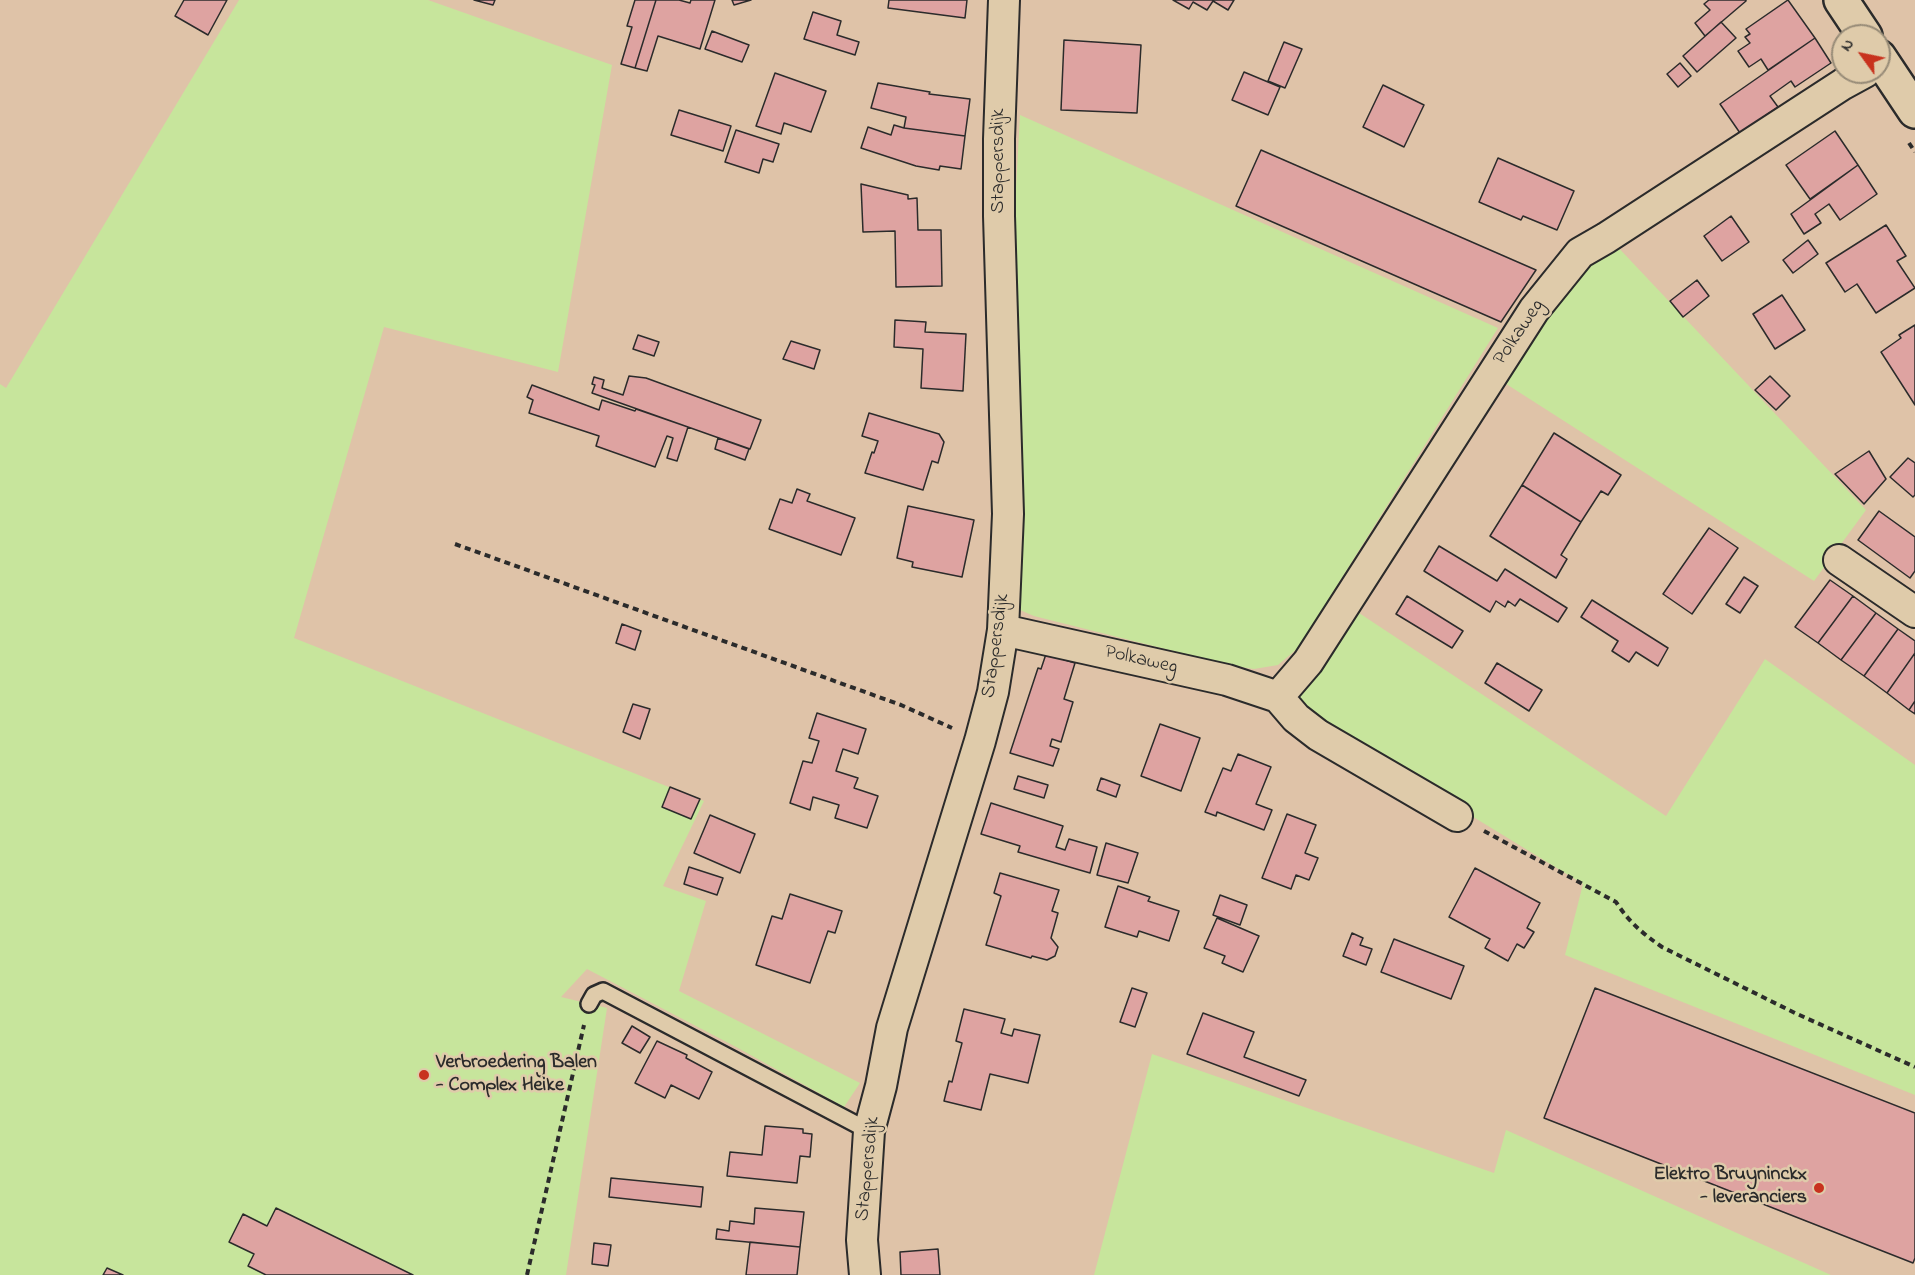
<!DOCTYPE html>
<html>
<head>
<meta charset="utf-8">
<style>
	body { margin:0 }
	#map { position:relative; width:1915px; height:1275px; overflow:hidden; background:#dfc3a8; font-family:"Indie Flower",sans-serif }
	canvas { display:block }
	.north { position:absolute; left:1831px; top:24px; width:60px; height:60px; box-sizing:border-box; background:#dfcbaa; border:2px solid #978b77; border-radius:50%; rotate:303deg; font-size:16px; font-weight:700; line-height:24px; text-align:center; color:#2b2b2b }
	.north::after { content:''; display:block; margin:auto; width:21px; height:27px; background:#c8321e; clip-path:polygon(50% 0,100% 100%,50% 72%,0 100%) }
</style>
</head>
<body>
<div id="map">
<canvas width="1915" height="1275"></canvas>
<div class="north">N</div>
</div>
<script>
const ctx = document.querySelector('canvas').getContext('2d');
ctx.lineJoin = 'round';
function paint(path, color) { ctx.fillStyle = color; ctx.fill(path, 'evenodd'); }
function strokePath(path, color, width, dash) { ctx.strokeStyle = color; ctx.lineWidth = width; ctx.lineCap = dash ? 'butt' : 'round'; ctx.setLineDash(dash || []); ctx.stroke(path); }
function drawText(font, color, halo, rows, align = 'center') {
  ctx.font = font + ' "Indie Flower",sans-serif'; ctx.lineWidth = 5; ctx.setLineDash([]); ctx.textBaseline = 'middle'; ctx.strokeStyle = halo; ctx.fillStyle = color; for (const [text, x, y, turn = 0] of rows) {
    ctx.save(); ctx.translate(x, y); ctx.rotate((+turn || 0) * Math.PI / 180); ctx.textAlign = isNaN(turn) ? turn : align; if (halo) ctx.strokeText(text, 0, 0); ctx.fillText(text, 0, 0); ctx.restore();
  }
}
paint(new Path2D(`
	M239,0H428L612,65L558,372L384,327L294,638L704,801L663,886L706,901L679,991L860,1083L844,1107L738,1048L587,969L561,997L607,1008L566,1275H0V384L6,388Z
	M1020,115L1498,328L1298,648L1278,665L1254,669L1233,666L1034,616L1020,610L1021,425L1014,225Z
	M1614,243L1866,510L1814,581L1500,380L1574,278Z
	M1353,609L1666,816L1765,659L1915,765V1095L1565,955L1583,884L1313,719L1304,711L1298,698Z
	M1152,1054L1494,1173L1506,1130L1831,1275H1094Z`), '#c7e59c');
const building = new Path2D(`
	M184,0H227L208,35L175,16Z
	M474,0H495L493,5Z
	M635,0H656L635,68L621,64L632,27L627,26Z
	M656,0H679L690,3L691,0H715L700,49L658,36L647,71L635,68Z
	M732,0H751L734,5Z
	M889,0H967L965,18L888,8Z
	M1173,0H1234L1228,10L1213,1L1207,10L1193,2L1189,9Z
	M1709,0H1746V1L1705,36L1695,23L1710,10L1704,4Z
	M1788,0L1815,38L1768,70L1761,59L1749,67L1738,51L1750,43L1745,37L1750,34L1746,29Z
	M813,12L841,21L837,35L859,42L855,55L804,39Z
	M1721,22L1736,38L1697,72L1683,56Z
	M712,31L749,45L742,62L705,49Z
	M1815,38L1831,63L1795,87L1791,81L1770,96L1778,107L1740,133L1720,104Z
	M1064,40L1141,45L1137,113L1061,110Z
	M1284,42L1302,49L1285,88L1268,81Z
	M1680,63L1691,76L1678,87L1667,74Z
	M1244,72L1280,87L1268,115L1232,100Z
	M775,73L826,91L811,132L784,123L781,134L756,126Z
	M878,83L930,92L929,94L970,99L965,136L904,128L906,117L871,108Z
	M1383,85L1424,105L1404,147L1363,127Z
	M679,110L731,126L723,151L671,135Z
	M894,125L904,128L965,136L961,169L940,166L939,170L916,166L861,148L868,127L891,135Z
	M736,130L779,144L773,162L763,159L759,173L725,162Z
	M1835,131L1858,165L1810,199L1786,165Z
	M1261,150L1536,270L1501,322L1236,206Z
	M1498,158L1574,191L1557,230L1523,216L1521,220L1479,202Z
	M1858,165L1877,194L1840,220L1829,204L1815,214L1821,223L1804,234L1791,214Z
	M861,184L908,195V199L917,198L918,230H941L942,286L896,287L895,231L863,232Z
	M1731,216L1749,242L1722,261L1704,236Z
	M1886,225L1906,256L1897,261L1915,288L1876,313L1857,284L1845,292L1826,263Z
	M1808,240L1818,254L1793,273L1783,260Z
	M1697,280L1709,296L1683,317L1670,301Z
	M1782,295L1805,330L1775,349L1753,314Z
	M895,320L926,322L925,332L966,334L963,391L921,388L923,349L894,347Z
	M1915,325V405L1881,352L1901,338L1899,335Z
	M638,335L659,342L654,356L633,349Z
	M791,341L820,350L814,369L783,359Z
	M629,376L646,378L761,420L750,449L592,393L595,385L592,384L594,377L604,380L602,388L623,395Z
	M1770,376L1790,396L1776,410L1755,390Z
	M532,385L599,410L602,400L635,411L636,409L688,427L677,461L667,458L673,438L667,436L655,467L596,446L599,436L529,413L533,400L527,397Z
	M869,413L939,434L944,442L938,463L932,461L923,490L865,473L872,452L874,453L878,441L862,436Z
	M1554,433L1621,475L1608,495L1601,491L1581,522L1522,485Z
	M718,438L749,449L745,460L715,449Z
	M1869,451L1886,479L1864,504L1835,474Z
	M1908,458L1915,463V495L1913,497L1890,477Z
	M1522,485L1581,522L1561,555L1567,559L1556,578L1490,536Z
	M797,489L810,494L807,501L855,518L841,555L769,529L780,499L792,503Z
	M908,506L974,520L962,577L912,567L913,562L897,558Z
	M1879,511L1915,537V571L1910,578L1858,540Z
	M1709,528L1738,548L1692,614L1663,594Z
	M1439,546L1497,581L1505,569L1567,608L1558,622L1520,599L1515,606L1508,601L1505,607L1496,601L1490,612L1424,571Z
	M1744,577L1758,586L1740,613L1726,604Z
	M1830,580L1853,596L1818,643L1795,627Z
	M1407,596L1463,631L1452,648L1396,614Z
	M1853,596L1876,613L1841,660L1818,643Z
	M1592,600L1668,648L1658,666L1636,652L1629,662L1612,651L1618,641L1581,617Z
	M1876,613L1898,629L1864,676L1841,660Z
	M622,624L641,631L635,650L616,643Z
	M1898,629L1915,641V653L1887,693L1864,676Z
	M1915,653V701L1909,710L1887,693Z
	M1046,654L1075,663L1064,699L1073,702L1061,742L1052,739L1050,746L1059,749L1053,766L1010,753L1038,668L1041,669Z
	M1497,663L1542,690L1529,711L1485,683Z
	M1915,701V714L1909,710Z
	M633,704L650,709L640,739L623,732Z
	M817,713L866,729L858,754L843,749L836,771L858,778L854,788L878,796L867,828L835,818L839,805L813,797L810,810L790,803L803,761L812,763L819,741L809,738Z
	M1160,724L1200,738L1181,791L1141,776Z
	M1238,754L1271,767L1256,804L1272,810L1264,830L1217,812L1216,816L1205,812L1223,768L1231,771Z
	M1018,776L1048,785L1044,798L1014,789Z
	M1101,778L1120,785L1116,797L1097,790Z
	M670,787L700,799L691,819L662,807Z
	M991,803L1063,826L1056,847L1065,850L1069,839L1097,847L1090,873L1018,852L1020,846L981,834Z
	M1287,814L1316,825L1305,853L1318,858L1309,880L1296,875L1291,889L1262,878Z
	M710,815L755,834L740,873L694,853Z
	M1106,843L1138,853L1128,883L1097,875Z
	M689,867L723,878L717,895L684,884Z
	M1475,868L1540,903L1527,928L1534,932L1524,948L1517,944L1508,961L1485,948L1490,939L1449,917Z
	M1000,873L1059,890L1052,911L1058,913L1051,938L1058,947L1055,956L1047,960L1032,956L1031,958L986,945L1001,896L994,893Z
	M1118,886L1150,897L1148,901L1179,911L1169,941L1139,931L1137,937L1105,927Z
	M790,894L842,911L835,933L828,931L810,983L756,965L772,916L782,919Z
	M1220,895L1247,905L1240,925L1213,915Z
	M1217,918L1259,936L1243,972L1222,963L1225,956L1204,948Z
	M1352,933L1363,938L1360,945L1372,949L1366,965L1343,956Z
	M1394,939L1464,966L1451,999L1381,972Z
	M1132,988L1147,993L1135,1027L1120,1022Z
	M1595,988L1915,1113V1258L1913,1263L1544,1118Z
	M964,1009L1005,1019L1001,1033L1012,1036L1014,1029L1040,1035L1028,1083L990,1074L981,1110L944,1101L949,1081L952,1082L962,1043L956,1041Z
	M1203,1013L1254,1032L1244,1057L1306,1080L1299,1096L1187,1054Z
	M632,1026L650,1037L640,1053L622,1043Z
	M657,1041L687,1055L686,1058L712,1072L699,1099L671,1085L665,1098L635,1083Z
	M765,1126L803,1129V1133L812,1134L810,1157L800,1156L797,1183L727,1176L730,1152L762,1155Z
	M611,1178L703,1187L701,1207L609,1197Z
	M276,1208L413,1275H266L248,1266L254,1254L229,1242L243,1214L267,1226Z
	M755,1208L804,1212L800,1247L716,1239L717,1229L729,1231L730,1221L754,1224Z
	M750,1242L800,1247L797,1275H746Z
	M594,1243L611,1245L608,1266L592,1264Z
	M938,1249L940,1275H901L900,1252Z
	M107,1268L123,1275H103Z`);
paint(building, '#dea3a1');
strokePath(building, '#2b2b2b', 1.5);
const lane = new Path2D(`
	M589,1004L594,995L603,991L869,1131`);
const street = new Path2D(`
	M1839,560L1915,612
	M1003,630L1227,680L1278,697L1308,662L1534,310L1580,253L1606,238L1843,84L1865,72
	M1278,697L1296,718L1318,735L1457,816
	M865,1275L862,1240L869,1131L881,1086L892,1028L980,741L993,692L1003,630L1008,514L999,216V139L1004,0`);
const secondary = new Path2D(`
	M1841,0L1865,36
	M1879,57L1915,111`);
strokePath(lane, '#2b2b2b', 20);
strokePath(street, '#2b2b2b', 34);
strokePath(secondary, '#2b2b2b', 38);
strokePath(new Path2D(`
	M1909,143L1915,152
	M455,544L901,705L952,728
	M1484,831L1616,902C1629,922 1642,933 1662,947L1795,1013L1915,1067
	M527,1275L584,1025`), '#2b2b2b', 4, [6, 4.5]);
strokePath(lane, '#dfcbaa', 15);
strokePath(street, '#dfcbaa', 30);
strokePath(secondary, '#dfcbaa', 33);
for (const [x, y, r, color] of [
	[424,1075,6,"#c8321e"],
	[1819,1188,6,"#c8321e"]
]) { const dot = new Path2D(); dot.arc(x, y, r, 0, 2 * Math.PI); ctx.fillStyle = color; ctx.fill(dot); strokePath(dot, '#dfcbaa', 2); }
drawText('20px', '#2b2b2b', '#dfcbaa', [
	["Stappersdijk",1000,161,-90],
	["Polkaweg",1520,333,-56],
	["Stappersdijk",997,646,-82],
	["Polkaweg",1141,661,13],
	["Stappersdijk",869,1169,-84]
]);
drawText('bold 20px', '#2b2b2b', '#dfcbaa', [
	["Verbroedering Balen",436,1064],
	["- Complex Heike",436,1087],
	["Elektro Bruyninckx",1807,1176,"right"],
	["- leveranciers",1807,1199,"right"]
], 'left');
</script>
</body>
</html>
